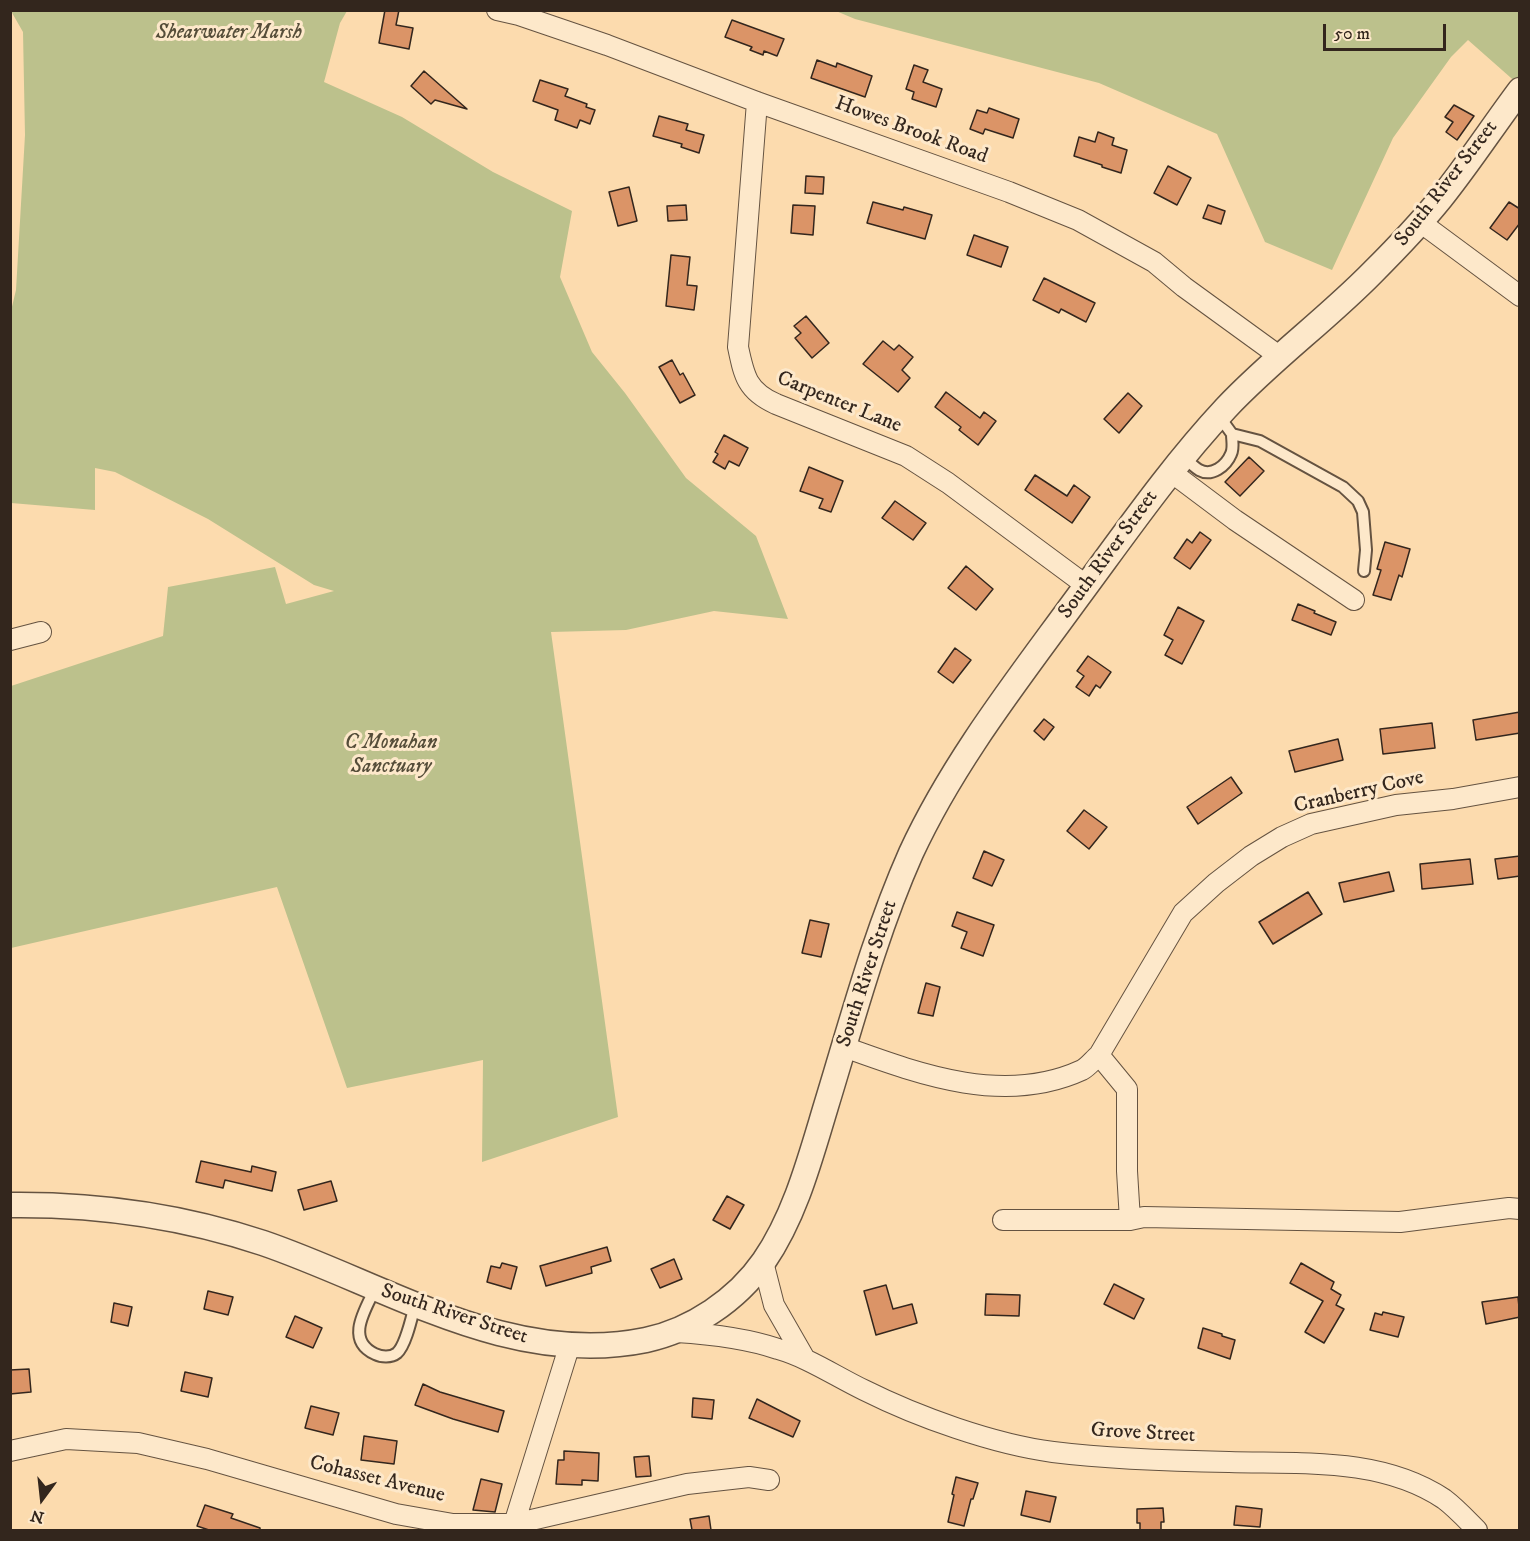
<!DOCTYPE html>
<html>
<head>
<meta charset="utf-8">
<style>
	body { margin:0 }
	#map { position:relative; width:1530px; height:1541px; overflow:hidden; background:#fcdbae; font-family:"IM FELL DW Pica",serif }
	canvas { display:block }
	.frame { position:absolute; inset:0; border:12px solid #33261d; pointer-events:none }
	.north { position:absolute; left:12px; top:1469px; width:60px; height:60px; -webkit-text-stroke:4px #fde8ca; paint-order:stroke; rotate:195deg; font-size:16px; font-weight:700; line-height:24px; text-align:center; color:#33261d }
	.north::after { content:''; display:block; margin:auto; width:21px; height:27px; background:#33261d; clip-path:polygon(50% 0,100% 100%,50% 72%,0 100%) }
	.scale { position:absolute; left:1323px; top:24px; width:123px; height:27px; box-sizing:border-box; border:3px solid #33261d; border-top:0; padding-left:8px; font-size:18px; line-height:21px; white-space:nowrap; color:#33261d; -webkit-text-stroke:4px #fde8ca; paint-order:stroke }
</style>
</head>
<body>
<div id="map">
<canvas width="1530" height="1541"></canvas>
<div class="frame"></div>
<div class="north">N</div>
<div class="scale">50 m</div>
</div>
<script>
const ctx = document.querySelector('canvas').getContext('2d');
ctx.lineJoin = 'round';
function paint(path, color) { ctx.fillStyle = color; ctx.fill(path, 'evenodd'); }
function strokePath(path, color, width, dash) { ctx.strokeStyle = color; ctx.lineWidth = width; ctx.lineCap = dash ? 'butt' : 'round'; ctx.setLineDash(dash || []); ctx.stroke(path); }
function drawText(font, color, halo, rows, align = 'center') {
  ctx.font = font + ' "IM FELL DW Pica",serif'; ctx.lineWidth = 6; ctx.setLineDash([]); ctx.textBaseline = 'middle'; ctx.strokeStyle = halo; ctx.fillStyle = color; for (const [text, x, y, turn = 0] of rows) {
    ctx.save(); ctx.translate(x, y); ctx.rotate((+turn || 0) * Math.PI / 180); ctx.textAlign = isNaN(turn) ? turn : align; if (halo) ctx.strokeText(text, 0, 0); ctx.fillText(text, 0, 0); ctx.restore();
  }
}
paint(new Path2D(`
	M11,11H347L340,23L324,82L402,117L493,172L572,211L560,277L592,352L625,393L686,478L756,536L788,619L714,611L626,630L551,632L618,1117L482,1162L483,1060L347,1088L277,887L11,948V686L163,636L168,587L275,567L286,604L334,591L314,585L208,519L115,472L95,468V510L11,503L10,315L16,290L25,135L23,32Z
	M836,11H1519V85L1468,40L1451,57L1393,138L1332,270L1265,242L1217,134L1099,83L855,19Z`), '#bcc18c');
const building = new Path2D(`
	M385,10H399L396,25L413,28L409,49L379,43Z
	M732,20L784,39L777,56L764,51L763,55L750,50L752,47L725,37Z
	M817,60L836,67L837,63L872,76L865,97L811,78Z
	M914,65L928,70L923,82L942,89L936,107L912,99L914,92L906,89Z
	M424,71L467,109L435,100L431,104L411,86Z
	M540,80L568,89L565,96L587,104L586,107L595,110L590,124L580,120L577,128L555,120L558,110L533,101Z
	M1454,105L1474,116L1457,140L1446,132L1453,122L1445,117Z
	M989,108L1019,119L1013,138L985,129L983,134L970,129L977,110L987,113Z
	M659,116L688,124L686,130L704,135L699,153L681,147L682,144L653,136Z
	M1098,132L1114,138L1112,145L1127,150L1121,173L1102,167V165L1074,156L1079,137L1095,142Z
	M1168,166L1191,178L1177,205L1154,193Z
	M806,176L824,177L823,194L805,193Z
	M629,187L637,221L618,226L609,192Z
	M873,202L903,210L904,207L932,215L925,239L867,223Z
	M1509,202L1520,209V223L1507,240L1490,228Z
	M686,205L687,220L668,221L667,206Z
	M793,205L815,206L813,235L791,233Z
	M1208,205L1225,211L1221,224L1203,218Z
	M974,235L1008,247L1001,267L967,255Z
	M671,255L690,257L687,285L697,286L694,310L666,306Z
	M1044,278L1095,303L1086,322L1061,309L1059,313L1033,300Z
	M806,316L829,343L812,358L795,338L801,333L794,326Z
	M883,341L894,350L899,345L913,357L902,370L910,378L898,392L863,364Z
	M672,360L680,375L683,373L695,395L680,403L659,367Z
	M946,392L980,418L984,412L996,421L978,445L959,430L961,427L935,407Z
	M1128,393L1142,406L1119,433L1104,419Z
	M724,435L748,448L739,466L729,461L725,469L713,462L718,454L715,452Z
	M1249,457L1264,471L1240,496L1225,482Z
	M809,467L843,481L831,512L819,508L823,499L800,491Z
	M1035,475L1067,496L1074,485L1090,497L1072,523L1025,490Z
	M895,501L926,523L913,540L882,518Z
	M1200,532L1211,540L1190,569L1174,558L1187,539L1192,543Z
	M1385,542L1410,549L1402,577L1399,575L1391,600L1373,595L1381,570L1377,569Z
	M966,566L993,589L976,610L948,588Z
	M1298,604L1315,611L1314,613L1336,622L1331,635L1292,620Z
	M1178,607L1204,621L1182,664L1165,655L1173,640L1164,635Z
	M955,648L971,660L953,683L938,672Z
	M1088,656L1111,672L1100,688L1096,685L1089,696L1076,687L1084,676L1077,671Z
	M1520,712V733L1476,740L1473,720Z
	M1044,719L1054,727L1044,740L1034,731Z
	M1432,723L1435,748L1383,754L1380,729Z
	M1338,739L1343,760L1295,772L1289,751Z
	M1231,777L1242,793L1198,824L1187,807Z
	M1084,810L1107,827L1089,849L1067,831Z
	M984,851L1004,860L992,886L973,878Z
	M1520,856V876L1498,879L1495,859Z
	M1470,859L1473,884L1422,889L1420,864Z
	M1389,872L1394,891L1344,902L1339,883Z
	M1308,892L1322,914L1273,944L1259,922Z
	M957,912L994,925L983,956L961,948L967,932L952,926Z
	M810,920L829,924L821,957L802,953Z
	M926,983L940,987L933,1016L918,1013Z
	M201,1161L251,1172L252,1166L276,1172L272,1191L225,1180L223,1188L196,1182Z
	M331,1181L337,1201L304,1210L298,1190Z
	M727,1196L744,1205L730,1229L713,1220Z
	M607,1247L611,1261L591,1267L592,1273L546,1286L540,1266Z
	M674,1259L682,1279L660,1288L651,1269Z
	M502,1263L517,1267L511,1289L487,1282L491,1266L500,1268Z
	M1301,1263L1334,1282L1331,1289L1341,1295L1336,1305L1344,1309L1324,1343L1305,1332L1323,1301L1290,1283Z
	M1114,1284L1144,1299L1134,1319L1104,1304Z
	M886,1285L893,1309L912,1304L917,1323L876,1335L864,1291Z
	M208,1291L233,1297L228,1315L204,1309Z
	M986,1294L1020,1295L1019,1316L985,1315Z
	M1518,1297L1520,1317L1486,1324L1482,1302Z
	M114,1303L132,1307L128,1326L111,1322Z
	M1383,1312L1404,1317L1398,1337L1370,1330L1375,1313L1382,1315Z
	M295,1316L322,1328L313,1348L286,1337Z
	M1203,1328L1222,1334V1336L1235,1340L1230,1359L1198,1348Z
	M29,1369L31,1392L10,1394V1370Z
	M185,1372L212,1378L208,1397L181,1391Z
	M423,1384L440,1392L504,1411L498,1432L453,1419L415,1405Z
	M693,1398L714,1400L712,1419L692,1417Z
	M757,1399L800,1421L793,1437L749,1418Z
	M311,1406L339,1413L333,1435L305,1428Z
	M364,1436L397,1441L394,1464L361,1460Z
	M564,1451L599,1453L598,1481L582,1480V1485L556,1484L558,1460H564Z
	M649,1456L651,1476L636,1477L634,1457Z
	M956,1477L978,1483L973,1499H971L964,1526L948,1522L954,1495L952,1494Z
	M481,1479L502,1484L495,1512L473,1510Z
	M1026,1491L1056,1497L1050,1522L1021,1515Z
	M205,1505L233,1514L231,1518L260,1528V1530H209L197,1526Z
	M1236,1506L1262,1509L1260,1527L1234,1525Z
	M1163,1508L1164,1522H1161V1530H1140V1523H1137V1509Z
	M709,1516L711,1530H692L690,1519Z`);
paint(building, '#db9467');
strokePath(building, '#33261d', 1.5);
const service = new Path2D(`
	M1219,416L1232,434L1260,441L1343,487L1358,501L1363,512L1366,550L1364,571
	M1184,457C1188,461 1194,467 1199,470C1212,477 1226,466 1231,454C1234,448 1232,441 1232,434
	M375,1289C365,1310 345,1340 375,1354C381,1357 391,1358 397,1353C406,1345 412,1316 415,1305`);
const minor = new Path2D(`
	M497,10L519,15L607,45L757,102L1009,192L1078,220L1154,262L1184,287L1279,356
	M757,102L738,347C744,376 747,391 776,404L906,456L948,483L1087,586
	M1420,222L1520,296
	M1171,472L1235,520L1354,600
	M10,640L41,632
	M844,1047C919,1074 1004,1106 1082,1070C1088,1067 1094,1059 1099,1055L1183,913L1216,883L1251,856L1282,837L1311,824L1396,805L1453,799L1520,787
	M1099,1055L1127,1089V1171L1130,1220
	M1003,1220H1130L1144,1217L1400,1222L1509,1208L1520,1209
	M763,1262L774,1305L805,1359
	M676,1332C709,1334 746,1338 778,1349C809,1358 835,1376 864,1390C918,1417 993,1444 1053,1452C1111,1459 1170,1461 1229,1462C1301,1464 1381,1457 1444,1499C1456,1508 1467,1520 1477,1530
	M10,1451L66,1439L138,1443L207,1459L396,1514L453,1524H514L687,1484L749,1477L769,1480
	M514,1524L570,1344`);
const tertiary = new Path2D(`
	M10,1205C96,1204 182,1216 263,1243C386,1285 510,1368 646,1340C692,1330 737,1300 764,1261C795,1216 810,1159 826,1106C852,1021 875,934 911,853C953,762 1016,682 1075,601C1124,535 1170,468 1226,408C1272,359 1326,320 1373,272C1397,248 1420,224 1441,198C1469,163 1493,126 1520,90`);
strokePath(service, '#655341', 14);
strokePath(minor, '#655341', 22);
strokePath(tertiary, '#655341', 27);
strokePath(service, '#fde8ca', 10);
strokePath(minor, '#fde8ca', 20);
strokePath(tertiary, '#fde8ca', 24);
drawText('italic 21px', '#554d39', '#fde8ca', [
	["Shearwater Marsh",229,34],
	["C Monahan",391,744],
	["Sanctuary",391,768]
]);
drawText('21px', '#33261d', '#fde8ca', [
	["Howes Brook Road",911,131,20],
	["South River Street",1447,184,-52],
	["Carpenter Lane",839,403,22],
	["South River Street",1109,555,-54],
	["Cranberry Cove",1359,793,-13],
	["South River Street",868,974,-72],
	["South River Street",454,1315,18],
	["Grove Street",1143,1434,3],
	["Cohasset Avenue",377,1480,14]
]);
</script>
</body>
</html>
